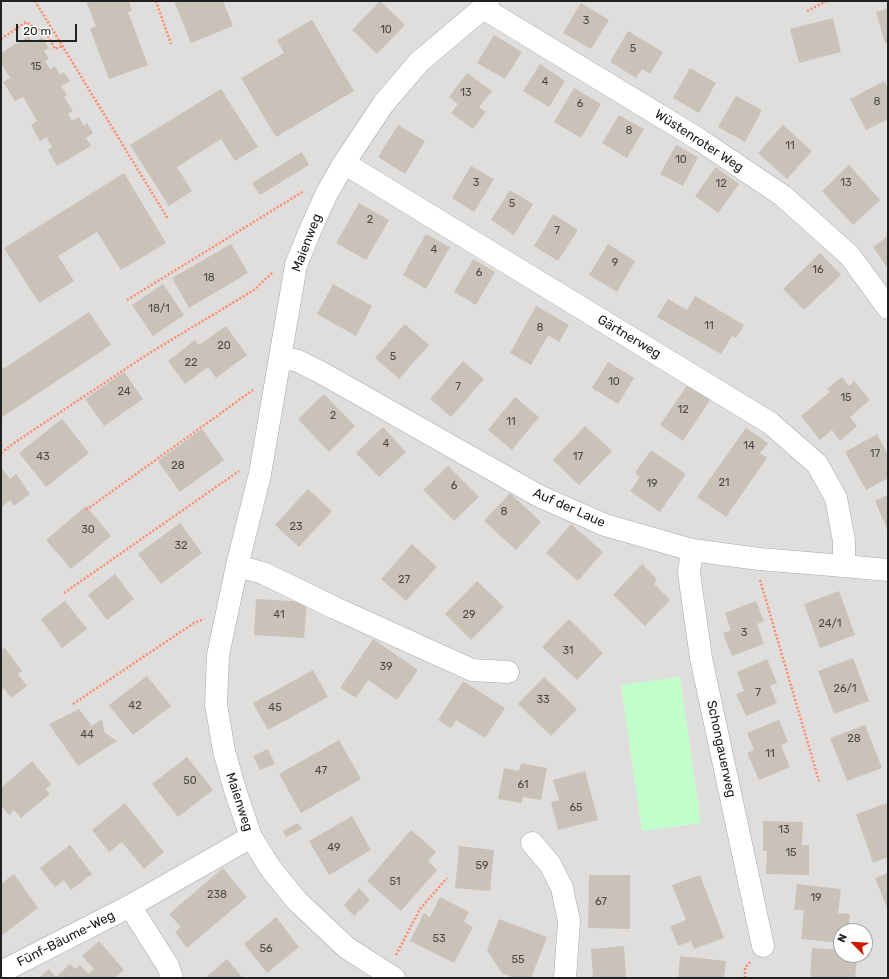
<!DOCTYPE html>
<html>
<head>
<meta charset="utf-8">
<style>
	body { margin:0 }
	#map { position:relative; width:889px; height:979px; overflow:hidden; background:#f2efe6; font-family:Rubik,sans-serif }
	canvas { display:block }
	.frame { position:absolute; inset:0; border:2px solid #212121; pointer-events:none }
	.north { position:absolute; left:833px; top:923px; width:40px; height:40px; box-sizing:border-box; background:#fff; border:1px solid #a6a6a6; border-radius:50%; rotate:294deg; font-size:11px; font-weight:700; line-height:16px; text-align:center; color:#212121 }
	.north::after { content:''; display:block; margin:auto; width:14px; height:18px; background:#d11600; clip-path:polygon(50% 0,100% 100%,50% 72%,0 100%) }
	.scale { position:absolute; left:16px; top:24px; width:61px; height:18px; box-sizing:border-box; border:2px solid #212121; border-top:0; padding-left:5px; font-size:12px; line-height:14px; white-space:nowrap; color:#212121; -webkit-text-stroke:3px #fff; paint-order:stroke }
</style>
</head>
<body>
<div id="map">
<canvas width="889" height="979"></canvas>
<div class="frame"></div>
<div class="north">N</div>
<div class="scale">20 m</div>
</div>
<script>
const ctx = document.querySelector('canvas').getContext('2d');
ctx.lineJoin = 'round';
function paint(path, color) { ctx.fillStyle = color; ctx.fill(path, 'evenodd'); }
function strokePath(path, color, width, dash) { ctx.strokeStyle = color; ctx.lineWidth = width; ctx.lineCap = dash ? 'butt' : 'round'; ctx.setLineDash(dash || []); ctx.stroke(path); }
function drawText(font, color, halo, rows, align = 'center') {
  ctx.font = font + ' Rubik,sans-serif'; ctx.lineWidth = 3; ctx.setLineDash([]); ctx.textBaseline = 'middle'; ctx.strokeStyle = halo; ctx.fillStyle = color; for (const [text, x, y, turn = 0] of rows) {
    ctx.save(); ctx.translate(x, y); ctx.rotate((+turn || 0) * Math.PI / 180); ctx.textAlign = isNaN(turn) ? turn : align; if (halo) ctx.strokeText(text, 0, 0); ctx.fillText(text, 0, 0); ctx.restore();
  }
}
paint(new Path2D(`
	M1,1H888V978H1ZM841,931H865V955H841Z`), '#dfdedd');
paint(new Path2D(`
	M680,677L701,823L642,831L621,685Z`), '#c1fecc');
paint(new Path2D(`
	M86,1H129L132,11L128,12L148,65L109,79L90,29L96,26Z
	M174,1H223L233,26L191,43Z
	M380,1L405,25L377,54L352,30Z
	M581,3L609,20L591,49L563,33Z
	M888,8V43H885L876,12Z
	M833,18L841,52L799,63L790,29Z
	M312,20L354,91L276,137L241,78L284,53L277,40Z
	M628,31L663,52L650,74L642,69L636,78L610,62Z
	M494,35L522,52L505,79L477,63Z
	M29,36L33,43L42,37L49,48L44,51L49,59L45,61L50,69L55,66L60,75L64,72L70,81L61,86L67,95L64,97L73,111L68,114L72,121L79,117L84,126L87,123L93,133L86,138L91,146L57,166L48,150L52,147L46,137L40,141L31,125L37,121L23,97L15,101L3,82L10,78L1,63V53Z
	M540,64L565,81L549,107L523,91Z
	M690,68L716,83L699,113L673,98Z
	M467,73L492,91L479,107L486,112L473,129L451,113L458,104L449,97Z
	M884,81L888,88V119L866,130L850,99Z
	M574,88L601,104L581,138L554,122Z
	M221,89L258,147L235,161L221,139L177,167L192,191L169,206L130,145Z
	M736,96L762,110L745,142L718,127Z
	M619,115L644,129L627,158L602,143Z
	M398,125L425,141L405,174L378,157Z
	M783,125L812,151L787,179L758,153Z
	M676,145L698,157L683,186L660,174Z
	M302,152L309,165L260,195L252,183Z
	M849,165L880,200L853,225L822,191Z
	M471,166L494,179L474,212L452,198Z
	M716,167L739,184L718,213L695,196Z
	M124,173L166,243L121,270L97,232L58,256L74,281L39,303L4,248Z
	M510,190L533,204L514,235L491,220Z
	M359,203L389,220L366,260L336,243Z
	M553,214L578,230L558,261L534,246Z
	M426,234L450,247L426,289L403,275Z
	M888,236V269L873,247Z
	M231,244L248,273L189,308L172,278Z
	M608,244L635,261L617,292L589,275Z
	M820,253L841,275L804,310L783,289Z
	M473,259L495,272L476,305L454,292Z
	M163,284L184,315L153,336L132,305Z
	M333,284L372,306L356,336L317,314Z
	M695,296L744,325L736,338L732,336L721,354L657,317L668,299L687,310Z
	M536,306L569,325L559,342L548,335L531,365L510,353Z
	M89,312L111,345L1,418V365L3,369Z
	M405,324L429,345L399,379L375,358Z
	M226,326L247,355L216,378L208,367L185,384L168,361L195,340L199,345Z
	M463,361L484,379L451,417L430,399Z
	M608,362L634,378L618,404L592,388Z
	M124,372L143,399L104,426L85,399Z
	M842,377L849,386L854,381L870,400L850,417L857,426L840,441L832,430L820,440L801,416L830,392L827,389Z
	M688,384L710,400L683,441L660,425Z
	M324,394L355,426L329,452L298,419Z
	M515,397L539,417L512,450L488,430Z
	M62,419L89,453L46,487L19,453Z
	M585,426L612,451L579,485L553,460Z
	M383,427L406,452L379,477L356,453Z
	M746,428L768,443L760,453L767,458L726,517L697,497Z
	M202,429L224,460L180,492L158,461Z
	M877,434L888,455V478L866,490L845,452Z
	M651,450L686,474L660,512L630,491L640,477L635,473Z
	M448,466L479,497L454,521L423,490Z
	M1,467L10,479L16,474L30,494L14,506L10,500L1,507Z
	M308,489L332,511L299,547L275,525Z
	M510,493L541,522L516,550L484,521Z
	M888,495V531L875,501Z
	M86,506L111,536L71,569L46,540Z
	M180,523L202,553L161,584L138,554Z
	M571,524L603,552L578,581L546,553Z
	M412,544L437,567L406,601L381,579Z
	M642,564L657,579L654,584L670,600L645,626L613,595Z
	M115,574L134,599L107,620L88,595Z
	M477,581L504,607L471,640L445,614Z
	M839,591L855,635L820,648L804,604Z
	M256,599L307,602L304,638L254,635Z
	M65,601L87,629L62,648L41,619Z
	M756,601L764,621L757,624L764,644L732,656L723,633L731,630L725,613Z
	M569,619L603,653L577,680L542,647Z
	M373,639L418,670L397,700L368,680L356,698L340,688Z
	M5,648L22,671L18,674L27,686L11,698L4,688L1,690V650Z
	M853,658L869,701L834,714L818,671Z
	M767,659L777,683L770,686L777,703L746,716L736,694L744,691L737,672Z
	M313,670L328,697L268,730L253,703Z
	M147,676L171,706L133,735L109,705Z
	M544,677L577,709L551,736L518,704Z
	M463,681L505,708L485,738L456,720L451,728L438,720Z
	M79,709L92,726L102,719L104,732L117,741L78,766L49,724Z
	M779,720L788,742L781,745L790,767L759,780L747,753L754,750L747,733Z
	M865,725L882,768L847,781L830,738Z
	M339,740L361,779L301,813L279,774Z
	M268,749L275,764L260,770L253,756Z
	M187,757L213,790L178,817L152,784Z
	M32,761L51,784L46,789L50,794L21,818L14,810L9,815L1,805V788Z
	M521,763L547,768L541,800L523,797L521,803L498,799L504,768L519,771Z
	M585,771L598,820L558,830L551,802L559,800L553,780Z
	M125,803L164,852L144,869L122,842L109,852L92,830Z
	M888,803V857L873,863L856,814Z
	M352,816L371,850L329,875L309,841Z
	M763,821L803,822L802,845H809V875L766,874L767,851H763Z
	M298,823L302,829L286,837L283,831Z
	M411,830L436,852L428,861L437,870L401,911L367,881Z
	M70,845L92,874L71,890L64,880L55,887L40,868Z
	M459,846L494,850L490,891L455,888Z
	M223,868L247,897L187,948L175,932L181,927L169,914Z
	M888,873V910L875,878Z
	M14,874L38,908L1,936V884Z
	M589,875H630V929L588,928Z
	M700,875L724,938L694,949L691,941L678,946L670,926L686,920L672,885Z
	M797,884L841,889L838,913L850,914L848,931H841V943L801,939L804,910H794Z
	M359,888L370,900L354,916L344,905Z
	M440,897L469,912L464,922L473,927L454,963L410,941L424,913L430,917Z
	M276,917L299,947L267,973L244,944Z
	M499,919L547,937L531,978H514L502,973L487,950Z
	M99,941L124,970L115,978H39L49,969L56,977L70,964L75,969L80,965L89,974L94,969L82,956Z
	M624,946L626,978H593L591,949Z
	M812,948L841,950V955H857L855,978H810Z
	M680,956L726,961L724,978H678Z
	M227,959L243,978H205Z`), '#cac2b9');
const minor = new Path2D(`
	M483,8L700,140L783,196L850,256L888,308
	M344,163L770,423L817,464L836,498L844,541V566
	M280,357L298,361L322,373L539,496L605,525L692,550L759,559L844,566L888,570
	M692,550L689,573L701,658L763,946
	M237,566L263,573L335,608L472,670L508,672
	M532,843L550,864L562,888L569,921L565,978
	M130,906L168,966L172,978
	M1,972L130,906L251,837
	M394,978L347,948L297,901L271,869L251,837L236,793L224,751L216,704L218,655L237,566L260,474L296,265L309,233L326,195L344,163L384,103L419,62L483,8L488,1`);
strokePath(minor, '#a8a8a8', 23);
strokePath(new Path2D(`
	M35,1L168,219
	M156,1L171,44
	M807,11L827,1
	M1,39L26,22L48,36L55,49L62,46
	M127,300L304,191
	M1,453L14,443L148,354L254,290L273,272
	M86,510L253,390
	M760,580L819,781
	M64,593L239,471
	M73,704L194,623L204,619
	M396,955L420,909L447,878
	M745,978V968L750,962`), '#ff896a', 2.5, [2, 2]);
strokePath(minor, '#fff', 22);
drawText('11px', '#4b4947', null, [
	["3",586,21],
	["10",386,30],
	["5",633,49],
	["15",36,67],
	["4",545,82],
	["13",466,93],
	["8",877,102],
	["6",580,104],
	["8",629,131],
	["11",790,146],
	["10",681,160],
	["3",476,183],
	["13",846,183],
	["12",721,184],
	["5",512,204],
	["2",370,220],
	["7",557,231],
	["4",434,250],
	["9",615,263],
	["16",818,270],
	["6",479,273],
	["18",209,278],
	["18/1",159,309],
	["11",709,326],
	["8",540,328],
	["20",224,346],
	["5",393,357],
	["22",191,363],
	["10",614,382],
	["7",458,387],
	["24",124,392],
	["15",846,398],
	["12",683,410],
	["2",333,416],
	["11",511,422],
	["4",386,444],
	["14",749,446],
	["17",875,454],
	["43",43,457],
	["17",578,457],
	["28",178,466],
	["21",724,483],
	["19",652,484],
	["6",454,486],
	["8",504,512],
	["23",296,527],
	["30",88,530],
	["32",181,546],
	["27",404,580],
	["41",279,615],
	["29",469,615],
	["24/1",830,624],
	["3",744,633],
	["31",568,651],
	["39",386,667],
	["26/1",845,689],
	["7",758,693],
	["33",543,700],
	["42",135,706],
	["45",275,708],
	["44",87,735],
	["28",854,739],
	["11",770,754],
	["47",321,771],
	["50",190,781],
	["61",523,785],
	["65",576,808],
	["13",784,830],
	["49",334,848],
	["15",791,853],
	["59",482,866],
	["51",395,882],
	["238",217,895],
	["19",816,898],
	["67",601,902],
	["53",439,939],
	["56",266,949],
	["55",518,960]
]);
drawText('13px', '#212121', '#fff', [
	["Wüstenroter Weg",699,141,33],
	["Maienweg",307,243,-69],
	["Gärtnerweg",629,337,31],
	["Auf der Laue",569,508,24],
	["Schongauerweg",721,749,78],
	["Maienweg",239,802,72],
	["Fünf-Bäume-Weg",66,939,-27]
]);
</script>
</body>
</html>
